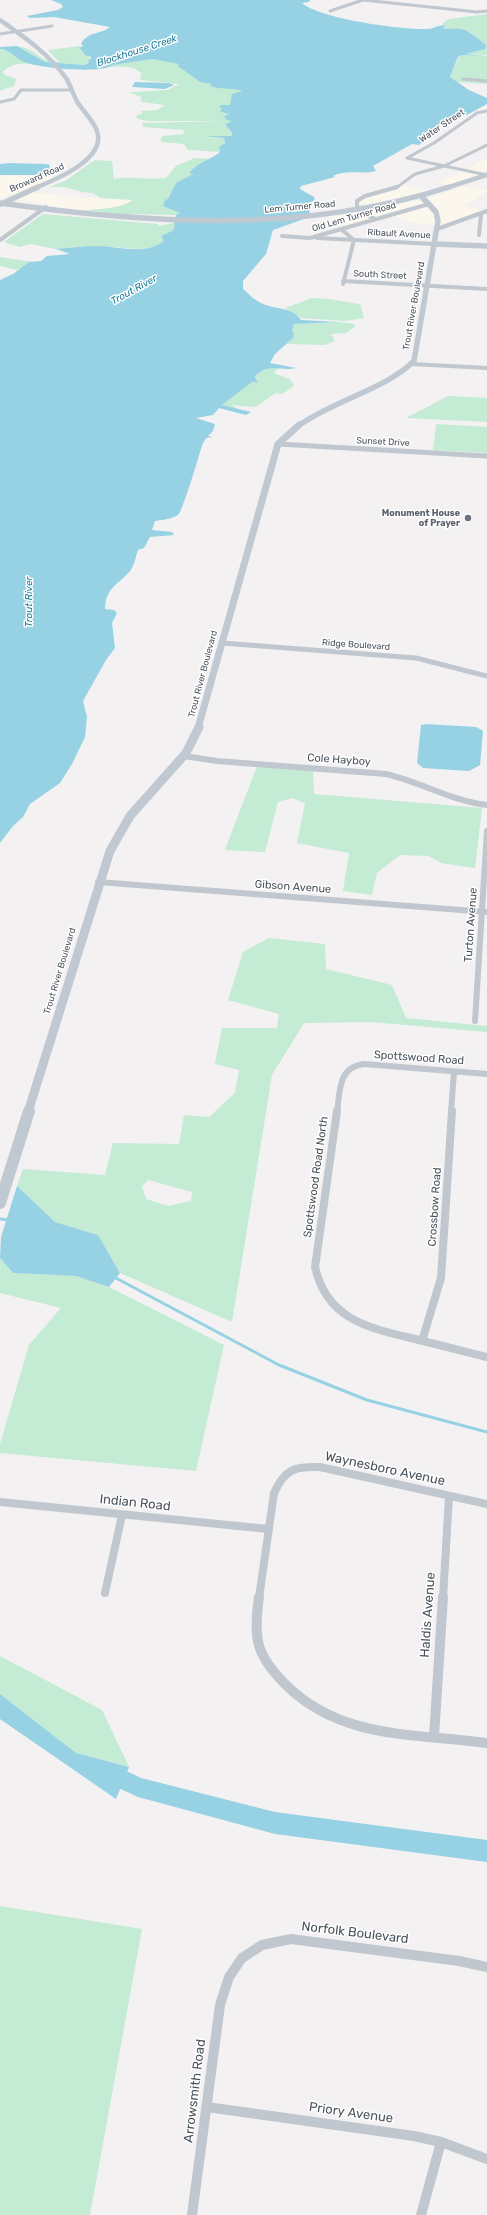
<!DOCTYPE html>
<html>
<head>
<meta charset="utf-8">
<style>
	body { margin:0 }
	canvas { display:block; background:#f3f1f1 }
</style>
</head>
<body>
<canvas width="487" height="2215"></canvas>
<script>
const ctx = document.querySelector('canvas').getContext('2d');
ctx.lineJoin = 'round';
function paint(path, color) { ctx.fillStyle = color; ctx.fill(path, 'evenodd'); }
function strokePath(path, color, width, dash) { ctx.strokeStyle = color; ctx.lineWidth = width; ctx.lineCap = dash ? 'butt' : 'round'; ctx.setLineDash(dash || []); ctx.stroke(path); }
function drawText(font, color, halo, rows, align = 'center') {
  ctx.font = font + ' Rubik,sans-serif'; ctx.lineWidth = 3; ctx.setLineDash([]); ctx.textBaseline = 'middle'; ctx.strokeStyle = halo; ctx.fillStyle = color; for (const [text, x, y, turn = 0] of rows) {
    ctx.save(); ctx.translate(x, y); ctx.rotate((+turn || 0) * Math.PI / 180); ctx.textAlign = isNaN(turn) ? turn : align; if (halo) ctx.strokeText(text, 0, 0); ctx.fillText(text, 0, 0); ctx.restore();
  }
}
paint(new Path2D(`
	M487,158V171L448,186L439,183Z
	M0,176L55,177L24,191L0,198Z
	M403,185L429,191L363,205L358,203L360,200L393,191Z
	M466,186L487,190V192L464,206L484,211L440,227L439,213L434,204L428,198Z
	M31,192L77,197L134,200L127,204L110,208L79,211L16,199Z
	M418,200L428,205L432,210L435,216L434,225L413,223L394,215L347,226L325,215Z`), '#fbf7ec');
paint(new Path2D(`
	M487,14V55L463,54L479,51C481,27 460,32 443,28V23L449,19Z
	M17,46C36,48 38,62 59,62L48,50L80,46L91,59L85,65L45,62Z
	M0,49L12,53L28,64C18,63 10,64 3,72L5,75L16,79L14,86L0,91Z
	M460,55L487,56V84L457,82L450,77Z
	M152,59L179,64L196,79L213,85L211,86L213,87L233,88L242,91L235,93L230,105H221L220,107L223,108L220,112L230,114L225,116L232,121L225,124L232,133L230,136L203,137L224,138L225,143L220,152L191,150H188L184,144L162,142L160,139L163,136L183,134L184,130L143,127L142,123L225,121H146L136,118L137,115L143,113L141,111L157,110L165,105L142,102L140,100L142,97L130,93L132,92L167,90L180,84L141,80L140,79L142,74C135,66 120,66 109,67L113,65Z
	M195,158L213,159L193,168L195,174L176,183L168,199L180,213L176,215L121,214L85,210C101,209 120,209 133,200L101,198L92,193L82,192L65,187H49L65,181L95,160L112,161L114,179C132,176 148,180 166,178L176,166Z
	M43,214L158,224V226L174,223L176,227L172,231L161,236L164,241L156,247L139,249L99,246L56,249L30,244L19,247L4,242Z
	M0,257L33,262L17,270L0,266Z
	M312,298C329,298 343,302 360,304L364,318L345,321L301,318L285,308Z
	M338,322L355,324V327L346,333L331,334L335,341L325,345L287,344L294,324Z
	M268,367L278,368L274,373L289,379L294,384V386L282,394L275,393L259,405L252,407L232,405L237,409L222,405L252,382L258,383L255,378L260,372Z
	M448,396L487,398V422L406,418Z
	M436,424L487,427V453L433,450Z
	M257,766L313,771L314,794L482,808L475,868L441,863L428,856L400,855L377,873L372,895L343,891L349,853L297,843L305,803L292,798L278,802L265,852L225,850Z
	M269,938L325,944L326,969L392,985L406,1018L487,1026V1032L371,1022L304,1023L272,1075L232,1322L120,1273L98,1235L55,1222L17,1186L23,1169L105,1175L113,1143L179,1144L184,1115L209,1117L235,1093L239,1070L215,1064L222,1028H277L279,1014L228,1000L243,952ZM148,1180L192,1192L191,1201L168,1206L146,1199L142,1186Z
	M0,1258L13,1273L76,1276L109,1287L224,1345L196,1471L0,1453V1444L29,1345L61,1308L0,1293Z
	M0,1656L102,1710L129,1767L76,1753L0,1694Z
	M0,1906L142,1929L90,2215H0Z`), '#c4ebd4');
paint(new Path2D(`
	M51,0H310L309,2L302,3C320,19 403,30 427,29C433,29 438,25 445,25L443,28C450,30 455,28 461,29C471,31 480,41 486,45L485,49L466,54L486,56L462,55L458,57L450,77L469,90L487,98V104L467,115L455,116L432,130L435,131L419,145L412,144L373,166L376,171C362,175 346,169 333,176L335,177L301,186L300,189L314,197L315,200L308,204L314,205L308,206L307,209L310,211L307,218L273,230L266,254L243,281V289C249,294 253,299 261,303C275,310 291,306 301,320L338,322L294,324L292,332L294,333L293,338L275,354L270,363L296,368C280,372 267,362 255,377L258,383L252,382L222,405L251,412L246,415L219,408L213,415L196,418L215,424L213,431L208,436L213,437L206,438L202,445C200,454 182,511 179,514C173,519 162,520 155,521L152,530L172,532L174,535L150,537L144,548L138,550C136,556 134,566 130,571C117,586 106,587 105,609L114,610L117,613L112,623L115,648L106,660L83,701L87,717L85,737L72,764L60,783L30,804L23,817L13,826L0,843V280L13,274L29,262L41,261L47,256L70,254L56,249C70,248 83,246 97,246C120,246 144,256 164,241L161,236L172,231L175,227L174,223L176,215L180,213L163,206L165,200L168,199L176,183L193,174L189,173C196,163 211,160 220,152L219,147L225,143L224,138L204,136H231L232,133L225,124L232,121L227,120L224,116L230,114L220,112L222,108L219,107L221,105H230L232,94L242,91C231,87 220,90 210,86L212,84L200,82L178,66L179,64L152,59L113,65C99,74 43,68 27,63C16,60 12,50 0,49V47L17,46L45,62L85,65L89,62L88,60L91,59V57L85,55L80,48L83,45L81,44C88,31 100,35 110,27L54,17L30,18L27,16L58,10L63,7L61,4Z
	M135,82L169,83L174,85L165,89L132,87Z
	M9,163L45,164L50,165L48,174L44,175H0V164Z
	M426,724L476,727L483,731L480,765L469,771L423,768L417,763L421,725Z
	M17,1186L55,1222L98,1235L120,1273L109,1287L76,1276L13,1273L0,1258L1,1237Z
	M0,1694L76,1753L129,1767L116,1799L0,1719Z`), '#96d2e4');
strokePath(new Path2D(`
	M0,1219L10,1220
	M114,1277L279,1365L367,1400L487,1432`), '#96d2e4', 3);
paint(new Path2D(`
	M105,1761L141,1778L275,1812L487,1840V1862L275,1834L138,1797L97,1778L94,1771L97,1764Z`), '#96d2e4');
strokePath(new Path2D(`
	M363,0L477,12L487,11
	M330,11L363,0
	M0,34L52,26
	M463,79L487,81
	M0,102L14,99L21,90H72
	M407,158L434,143L477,113L487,111
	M407,158L487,175
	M396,188L415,174L444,166L487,145`), '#c0c7ce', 3);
strokePath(new Path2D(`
	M375,219L357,209V201L365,196L397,187
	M341,229L354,240L343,284
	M437,229L487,211
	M479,235L481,214
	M282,236L310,238L429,204
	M317,238L434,244
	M0,240L46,207
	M343,281L487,289
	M412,364L487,368`), '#c0c7ce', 4);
strokePath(new Path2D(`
	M278,444L487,456
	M222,643L416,658L487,676`), '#c0c7ce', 5);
strokePath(new Path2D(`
	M184,756L217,761L386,774C421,782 451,801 487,805
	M98,882L487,912
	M475,1021L487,831
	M337,1112C340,1091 338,1067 364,1064L487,1074
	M451,1112L454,1072`), '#c0c7ce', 6);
strokePath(new Path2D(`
	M337,1111L315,1267C327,1320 369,1328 415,1339C439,1345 463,1351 487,1357
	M422,1341L441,1278L452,1111
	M0,1502L268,1529
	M105,1593L122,1515
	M259,1598L274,1493C285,1469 295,1466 320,1467L487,1504
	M443,1598L449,1496`), '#c0c7ce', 8);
strokePath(new Path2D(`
	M259,1597C253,1638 256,1655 285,1684C341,1740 414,1733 487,1743
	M434,1736L443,1597
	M207,2107L414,2136L441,2142L487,2159
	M192,2215L220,2005L229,1977L242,1958L262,1945L291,1939L459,1961L487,1967
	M421,2215L441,2142`), '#c0c7ce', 10);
strokePath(new Path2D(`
	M0,20C24,37 49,54 66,78C71,86 73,95 78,103C84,112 93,120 97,131C107,159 55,180 35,188
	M446,188L487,175`), '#c0c9d2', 4.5);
strokePath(new Path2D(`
	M0,203C149,224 304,234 449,187
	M1,204L38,187
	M434,244L487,246
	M298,426C332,401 386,389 414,361L438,221L436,212L421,196`), '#c0c9d2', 5.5);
strokePath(new Path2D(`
	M198,728L278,444L299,425`), '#c0c9d2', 7);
strokePath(new Path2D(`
	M28,1112L110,851L130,816L186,753L199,727`), '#c0c9d2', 9);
strokePath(new Path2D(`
	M0,1203L29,1111`), '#c0c9d2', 12);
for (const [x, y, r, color] of [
	[468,518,4,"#6b7280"]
]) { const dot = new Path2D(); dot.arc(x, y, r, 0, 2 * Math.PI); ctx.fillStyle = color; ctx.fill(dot); strokePath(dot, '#fff', 1.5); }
drawText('9px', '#4a535c', '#fff', [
	["Water Street",442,126,-34],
	["Broward Road",37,178,-24],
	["Lem Turner Road",300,207,-5],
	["Old Lem Turner Road",354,217,-16],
	["Ribault Avenue",399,234,3],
	["South Street",380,275,3],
	["Trout River Boulevard",414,306,-80],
	["Sunset Drive",383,442,3],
	["Ridge Boulevard",356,645,4],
	["Trout River Boulevard",203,674,-75],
	["Trout River Boulevard",60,971,-73]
]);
drawText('bold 9px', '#5b616d', '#fff', [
	["Monument House",460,513],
	["of Prayer",460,523]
], 'right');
drawText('italic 10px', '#1a7b97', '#fff', [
	["Blockhouse Creek",137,51,-18],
	["Trout River",134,290,-29],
	["Trout River",29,602,-90]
]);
drawText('11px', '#4a535c', '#fff', [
	["Cole Hayboy",339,760,4],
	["Gibson Avenue",293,887,4],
	["Turton Avenue",471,925,-86],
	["Spottswood Road",419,1058,4],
	["Spottswood Road North",316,1177,-82],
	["Crossbow Road",435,1207,-86]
]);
drawText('13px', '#4a535c', '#fff', [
	["Waynesboro Avenue",385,1469,12],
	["Indian Road",135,1503,6],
	["Haldis Avenue",428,1615,-86],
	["Norfolk Boulevard",355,1933,7],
	["Arrowsmith Road",195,2091,-83],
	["Priory Avenue",351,2113,8]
]);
</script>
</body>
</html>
